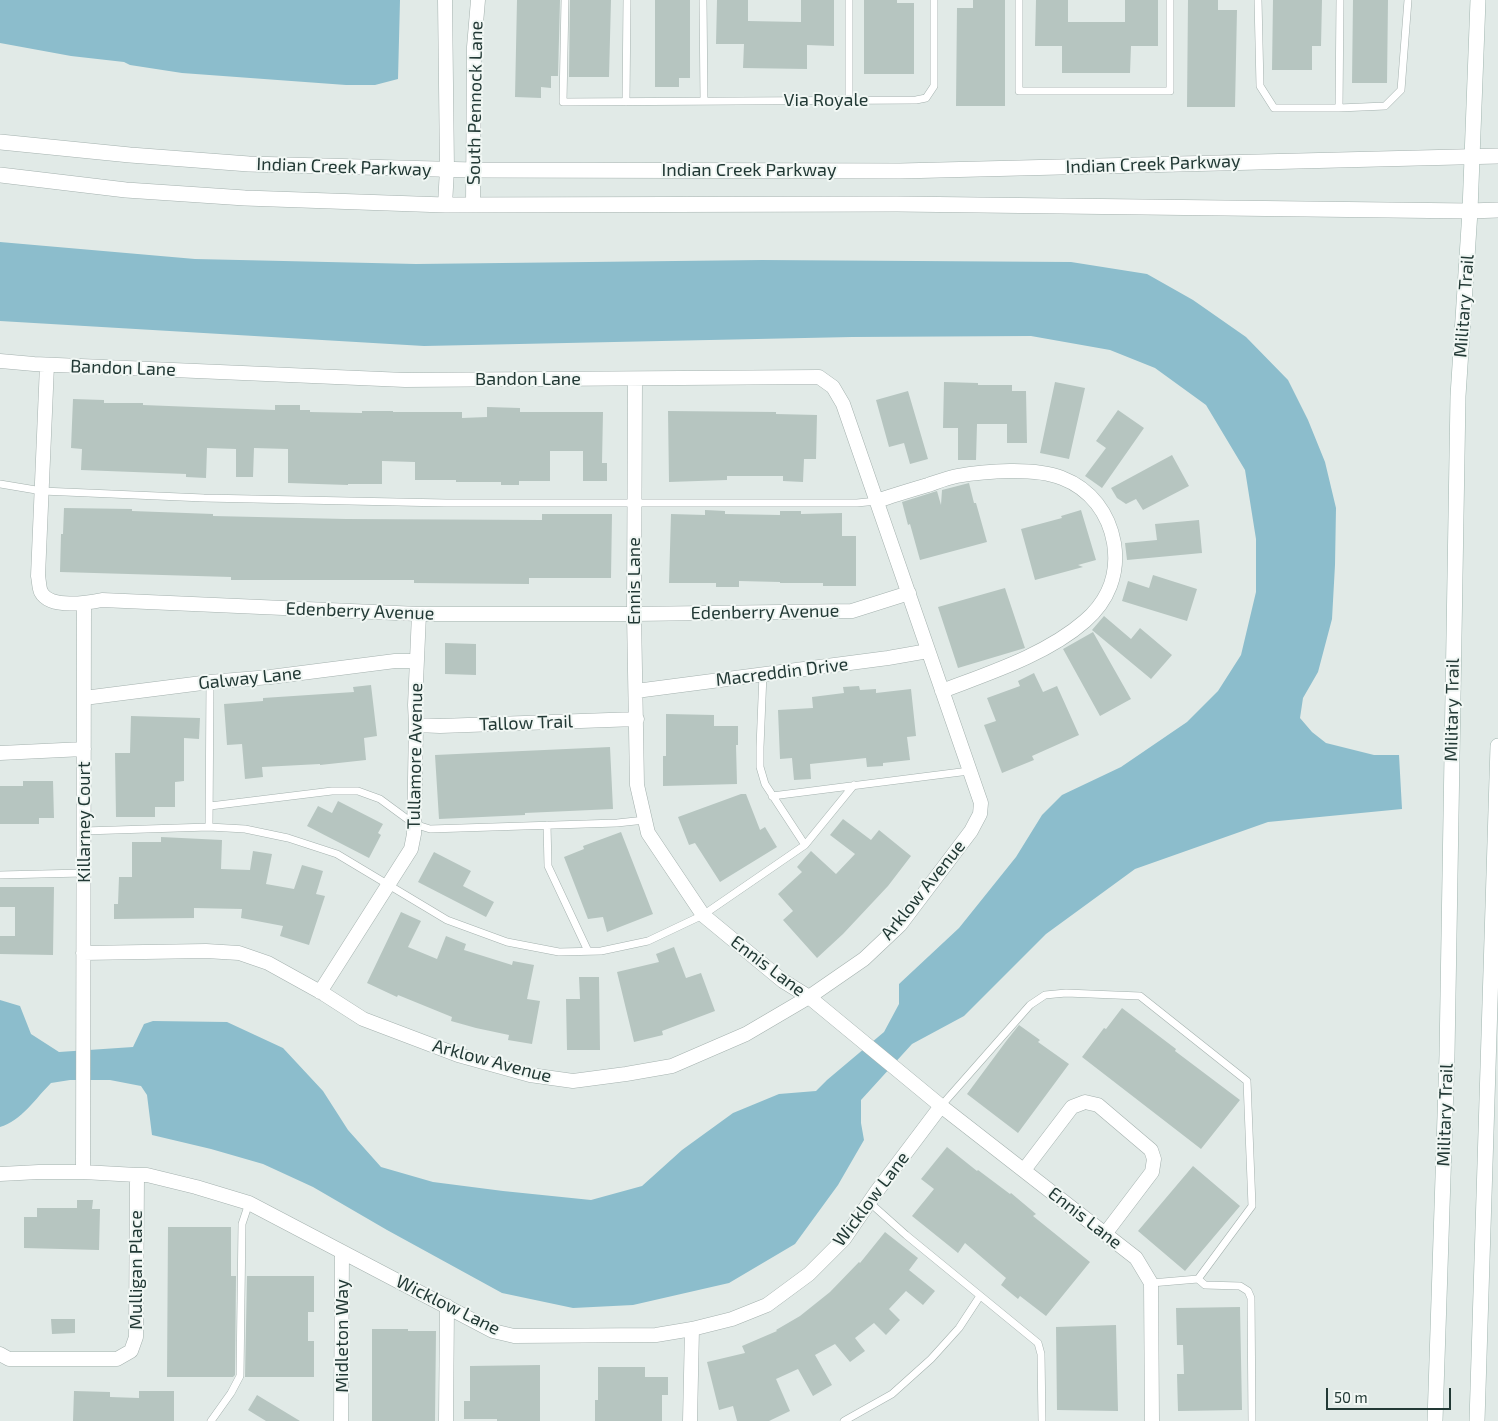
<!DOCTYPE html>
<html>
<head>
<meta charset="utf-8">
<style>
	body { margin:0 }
	#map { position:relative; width:1498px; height:1421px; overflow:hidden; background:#e1eae7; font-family:"Exo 2",sans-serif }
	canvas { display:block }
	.scale { position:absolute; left:1326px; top:1388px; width:125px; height:22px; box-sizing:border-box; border:2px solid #223935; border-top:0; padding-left:6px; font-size:15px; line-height:18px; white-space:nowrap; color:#223935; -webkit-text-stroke:4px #f1f7f4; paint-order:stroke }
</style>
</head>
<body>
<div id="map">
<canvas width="1498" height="1421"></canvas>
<div class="scale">50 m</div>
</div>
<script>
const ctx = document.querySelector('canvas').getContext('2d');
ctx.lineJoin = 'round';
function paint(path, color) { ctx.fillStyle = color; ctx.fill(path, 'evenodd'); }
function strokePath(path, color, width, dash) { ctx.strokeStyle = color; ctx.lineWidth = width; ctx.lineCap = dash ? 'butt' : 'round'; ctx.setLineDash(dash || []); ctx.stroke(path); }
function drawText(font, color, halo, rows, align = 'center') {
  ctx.font = font + ' "Exo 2",sans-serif'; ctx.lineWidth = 4; ctx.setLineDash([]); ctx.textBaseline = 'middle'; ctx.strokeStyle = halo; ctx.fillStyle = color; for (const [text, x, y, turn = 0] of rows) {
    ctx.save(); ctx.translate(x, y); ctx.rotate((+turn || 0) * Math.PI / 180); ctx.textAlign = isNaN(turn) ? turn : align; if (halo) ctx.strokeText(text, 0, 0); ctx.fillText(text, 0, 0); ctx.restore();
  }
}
paint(new Path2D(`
	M0,0H400L398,79L375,85H346L182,73L130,65L124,62L71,56L0,43Z
	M0,242L195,259L416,264L762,260L1071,262L1147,274L1193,300L1246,337L1288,380L1308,420L1325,462L1336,508L1335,565L1332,619L1318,672L1303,698L1300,718L1312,732L1326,743L1374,755H1399L1402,809L1268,822L1135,869L1046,934L964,1016L912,1044L861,1100V1123L864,1140L838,1185L795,1244L729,1283L633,1305L573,1308L502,1293L387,1230L313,1187L263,1164L211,1149L152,1135L147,1095L141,1086L110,1080H70L51,1083C36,1098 21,1121 0,1127V1000L20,1006L31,1034L59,1052L133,1047L144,1024L153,1021L227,1022L283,1048L323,1091L348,1130L381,1167L433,1182L503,1191L591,1200L642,1186L682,1150L733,1113L779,1094L816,1091L827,1080L884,1032L899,1004V984L959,928L1016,857L1042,815L1062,795L1121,767L1187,722L1218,691L1241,655L1256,592V539L1245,470L1206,405L1155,368L1110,350L1031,336L852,337L424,346L0,321Z`), '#8cbdcc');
paint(new Path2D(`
	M517,0H560L558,76H551V88L541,87V98L515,97Z
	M570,0H611L609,77H569Z
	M655,0H690V78H679V87H655Z
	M717,0H748V21L801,22V0H834V46L807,45V69L743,68L744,44H716Z
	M864,0H897V3H914V74H864Z
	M973,0H1005V106H956L957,8H973Z
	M1036,0H1068V22H1125V0H1158V46H1131L1130,73H1062V46H1035Z
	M1188,0H1218V10H1237L1235,107H1187Z
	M1273,0H1322L1321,46H1312V70H1272Z
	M1353,0H1388L1387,83H1352Z
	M944,382L978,383V385H1012V391H1026L1027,443H1007V424H977L976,460H958V428H943Z
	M1055,382L1085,388L1069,459L1040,453Z
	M908,391L928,459L910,464L904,443L889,447L876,400Z
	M73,399L104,400V403H143V405L219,408L275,410V405H300V410H310V412L362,413V411H393V412H462V418L487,417V407L520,408V412H603L602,463H607V481H583V451H550V481H519V485H501V482H456V480H415V462L382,461V484H348V485L288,483V449L254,448L253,477H236V449L207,448L206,478L186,477V474L81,470L82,449L71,448Z
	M1118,410L1144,428L1102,488L1085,476L1106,448L1096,441Z
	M668,411L776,412V414L817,415L816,459H804L803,482L783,481V476H727V480L669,482Z
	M1172,455L1189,486L1143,510L1136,499L1126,504L1117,498L1111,488Z
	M969,483L974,503H976L987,542L920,560L910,524L908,525L902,502L937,491L941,505L942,490Z
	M64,508L132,509V511L213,514V516L346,519L542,520V514H612L611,578H529V584L414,583V580H231V577L60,572L61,534H63Z
	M705,510L725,511V514L780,515V511H801V514L842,513V536H856V586H823V583H780V582L739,581V587H716V583H669L671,514L705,515Z
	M1081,510L1096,560L1078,565L1083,567L1035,580L1021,529L1062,518L1061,516Z
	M1199,520L1202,553L1127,560L1125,543L1157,540L1155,524Z
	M1153,575L1197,589L1187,621L1122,601L1128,581L1149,588Z
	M1005,588L1025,648L958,668L938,607Z
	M1104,616L1131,639L1140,628L1172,655L1151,679L1092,630Z
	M1093,632L1131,699L1100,716L1063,649Z
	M445,643L476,644V675L445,674Z
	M1034,673L1043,692L1057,686L1079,735L1032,756L1034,760L1002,773L984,725L996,721L987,698L1020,686L1018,681Z
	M371,685L377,736L364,738L366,760L320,765V764L262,767L263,777L245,779L242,744L227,745L224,704L263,701V698L354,692L353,687Z
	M859,686L860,690L876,689V693L911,689L916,736L907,737L910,760L883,763V766L867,767L866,758L810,764L811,779L794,780L792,758L780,759L778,710L813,708L812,697L844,693L843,687Z
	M666,714L714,715V726H738V745H736L737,784L663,786V756H666Z
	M131,716L200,718L199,739L184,738V781L175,782V807H155V817H116L115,753H130Z
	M610,747L613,809L525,813V815L439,819L435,755Z
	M23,781H53L54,818H39V824H0V786H23Z
	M741,794H746L760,830L765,827L777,847L720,882L695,843L689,845L678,817Z
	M338,801L383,824L378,833L381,835L369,858L307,826L318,806L332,813Z
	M843,819L871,840L879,830L911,856L888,886L843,934L817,958L783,920L793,911L778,894L802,872L797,867L811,851L836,874L855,854L830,835Z
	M621,832L653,914L607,932L603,917L588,919L564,857L584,849L583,846Z
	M161,837L222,840L221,869L250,870L253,851L272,854L266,884L294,889L302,865L323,871L316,894L325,896L309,945L280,936L283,926L241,918L242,909L194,908V918L114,919V904H118L119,877H132V842H161Z
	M434,852L471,871L463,886L494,902L486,917L418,882Z
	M0,887H54L53,955L0,954V936H15V907H0Z
	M401,912L421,921L408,947L437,959L446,936L466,944L464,950L512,965L513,961L534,965L527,999L540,1001L532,1044L508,1040L509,1035L476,1028L451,1021L452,1017L398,995L397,997L367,983Z
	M674,947L686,978L701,973L715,1011L662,1031L663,1035L634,1042L617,972L659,962L656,954Z
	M579,977H599L600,1050H567L566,999H580Z
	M1122,1008L1176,1049L1175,1051L1240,1100L1201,1149L1082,1057L1104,1028L1106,1029Z
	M1019,1025L1040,1040L1038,1042L1069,1064L1018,1133L967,1094L1007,1040Z
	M947,1147L977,1171L978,1170L1010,1194L1011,1193L1036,1214L1033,1216L1090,1262L1046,1316L1020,1296L1018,1299L1001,1285L1006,1278L965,1243L958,1253L912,1216L934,1189L921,1179Z
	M1193,1166L1240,1206L1185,1271L1138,1231Z
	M77,1200H93L92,1209H100L99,1250L24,1248V1217H37V1208H77Z
	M168,1227H231V1276H236L235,1375L233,1377H167Z
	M885,1232L918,1258L909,1270L935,1291L923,1305L906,1291L889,1309L900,1320L886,1335L874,1323L855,1338L865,1351L850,1362L835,1344L815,1355L832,1385L813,1396L798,1369L776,1379L790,1411L769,1421H737L733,1406L719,1410L707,1362L745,1353L742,1346L777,1331L776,1330L800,1316L830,1292L859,1262L860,1263Z
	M247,1276H314V1312H308V1341H314V1377H245Z
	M1240,1307L1242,1410L1178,1411L1177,1374H1184L1183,1345H1177L1176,1308Z
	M51,1319H75V1333L52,1334Z
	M1116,1325L1118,1411L1057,1410L1056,1327Z
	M372,1329H408V1331H436L435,1421H372Z
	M540,1365V1421H497V1419H464V1401H470V1366Z
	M598,1367H645V1377H668V1395H662V1421H595V1400H598Z
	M74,1391L110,1392V1397L139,1398V1391H174V1421H73Z
	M257,1395L300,1421H266L248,1410Z`), '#b6c5c0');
const service = new Path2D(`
	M565,0L563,102L916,100L926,98L934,86V0
	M703,0L704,101
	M849,0V100
	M1019,0V91H1170V0
	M1258,0L1260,86L1274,108H1339L1385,106L1401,90L1408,0
	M626,102L627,0
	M1339,108L1340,0
	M0,484L42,491L204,498L446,503H857L877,501
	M763,674L760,747V767L765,784L805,845
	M772,796L969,771
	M210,806L332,791H358L380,799L414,824L430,829L617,823L645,820
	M547,825L548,866L588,951
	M209,827L210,682
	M84,831L209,827L245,829L288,838L337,854L447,920L507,942L559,952L601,951L648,941L703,915L805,845L854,785
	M0,875L83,873
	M941,1106L1030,1005L1045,995L1066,993L1140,996L1247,1081L1252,1206L1198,1279L1151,1283
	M869,1202L906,1235L1038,1343L1041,1354L1042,1421
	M1198,1279L1205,1285L1240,1286L1248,1291L1251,1298L1252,1421
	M211,1421L231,1393L240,1376L242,1224L249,1203
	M844,1421L892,1394L931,1359L959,1328L980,1296`);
const minor = new Path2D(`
	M445,0L447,169L445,205
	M473,205L474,47L478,0
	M0,361L34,364L405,380L819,377L833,387L843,404L981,803L980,814L971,831L900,925L864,959L809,997L746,1034L672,1066L626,1074L573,1081L530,1075L458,1055L363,1019L324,994L268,963L239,953L206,951L83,953
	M47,365L38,576C39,580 39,588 41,592C50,609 87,603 102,600L419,614H634L852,611L909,593
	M635,379L634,614L637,785L648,833L703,915L783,981L809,997L941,1106L1136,1258L1151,1283L1152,1421
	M877,501C894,495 911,490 928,485C937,482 947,478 957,476C985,471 1035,467 1062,478C1091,489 1109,514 1114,543C1119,574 1108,601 1085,621C1046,655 989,673 942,691
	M636,691L888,658L928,651
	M84,698L210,682L270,677L395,661H417
	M416,725L440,726L637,719
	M0,753L84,749
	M320,992L411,849L414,834L416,725L415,705L419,614
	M1024,1170L1072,1107L1085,1102L1098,1105L1151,1150L1154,1159L1152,1172L1105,1234
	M83,1172L84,603
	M0,1174L39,1172H83L137,1175H147L196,1187L249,1203L493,1331L514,1336L656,1335L692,1329L732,1319L767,1305L809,1274L844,1239L877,1191L941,1106
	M0,1354L9,1359H117L131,1351L136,1337L137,1175
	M341,1421L342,1252
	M446,1421L447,1306
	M690,1421L692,1329`);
const tertiary = new Path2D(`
	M0,142L130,155L249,164L473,170L900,171L1498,156
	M0,175L126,190L245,198L445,205L897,204L1470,211L1498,210`);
const secondary = new Path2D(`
	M1435,1421L1447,1055L1458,396L1470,211L1478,0
	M1477,1421L1498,746`);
strokePath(service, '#a4b1ae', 8);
strokePath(minor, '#a4b1ae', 15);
strokePath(tertiary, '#a4b1ae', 16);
strokePath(secondary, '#a0b5af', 16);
strokePath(service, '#fff', 7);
strokePath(minor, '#fff', 14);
strokePath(tertiary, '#fff', 15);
strokePath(secondary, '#fff', 15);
drawText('18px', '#223935', '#f1f7f4', [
	["Via Royale",826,100],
	["South Pennock Lane",475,103,-89],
	["Indian Creek Parkway",1153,164,-2],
	["Indian Creek Parkway",344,167,2],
	["Indian Creek Parkway",749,170],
	["Military Trail",1464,306,-86],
	["Bandon Lane",123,368,2],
	["Bandon Lane",528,379],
	["Ennis Lane",634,581,-90],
	["Edenberry Avenue",360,611,2],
	["Edenberry Avenue",765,612,-1],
	["Macreddin Drive",782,672,-7],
	["Galway Lane",250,678,-6],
	["Military Trail",1452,710,-89],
	["Tallow Trail",526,723,-2],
	["Tullamore Avenue",415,756,-89],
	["Killarney Court",84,822,-90],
	["Arklow Avenue",923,890,-51],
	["Ennis Lane",768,966,37],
	["Arklow Avenue",492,1061,15],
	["Military Trail",1445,1115,-88],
	["Wicklow Lane",871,1199,-53],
	["Ennis Lane",1085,1218,38],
	["Mulligan Place",136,1270,-90],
	["Wicklow Lane",448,1305,26],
	["Midleton Way",342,1336,-90]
]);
</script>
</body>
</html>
